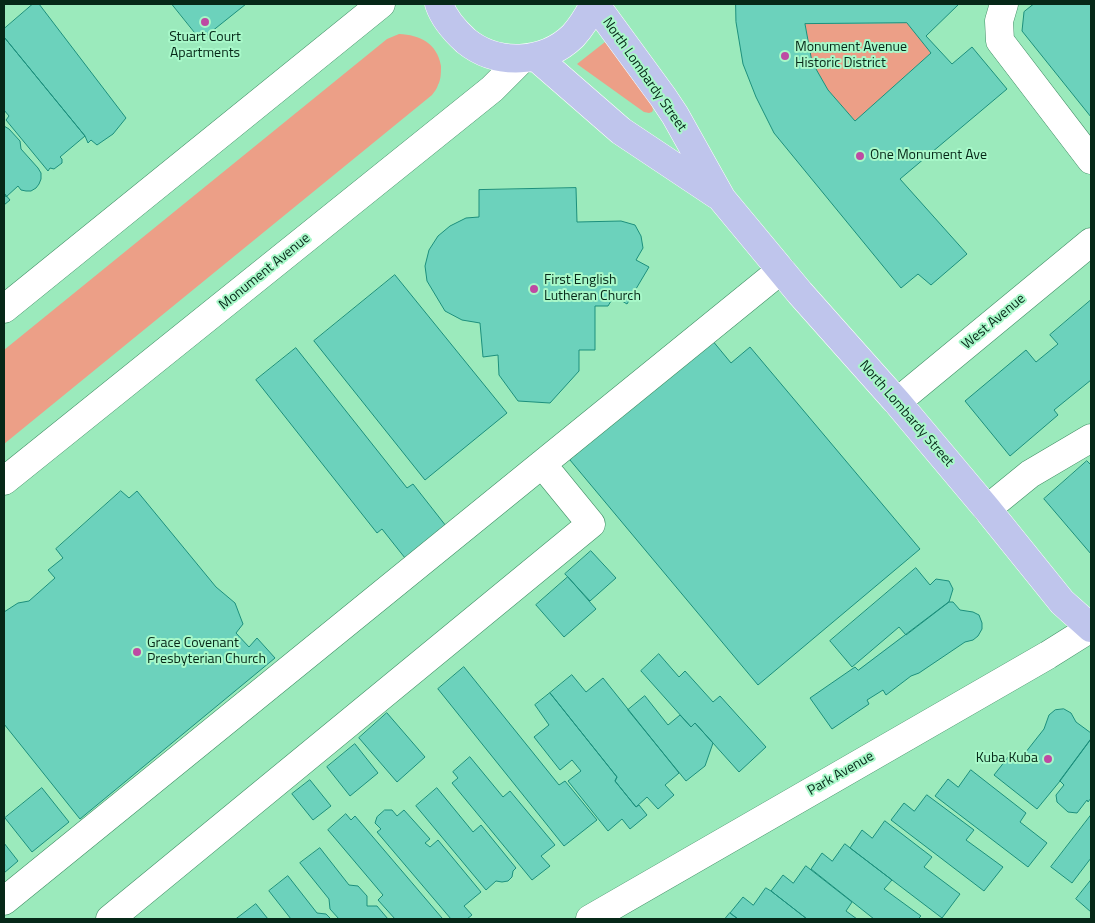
<!DOCTYPE html>
<html>
<head>
<meta charset="utf-8">
<style>
	body { margin:0 }
	#map { position:relative; width:1095px; height:923px; overflow:hidden; background:#9beabc; font-family:"Titillium Web",sans-serif }
	canvas { display:block }
	.frame { position:absolute; inset:0; border:5px solid #062818; pointer-events:none }
</style>
</head>
<body>
<div id="map">
<canvas width="1095" height="923"></canvas>
<div class="frame"></div>
</div>
<script>
const ctx = document.querySelector('canvas').getContext('2d');
ctx.lineJoin = 'round';
function paint(path, color) { ctx.fillStyle = color; ctx.fill(path, 'evenodd'); }
function strokePath(path, color, width, dash) { ctx.strokeStyle = color; ctx.lineWidth = width; ctx.lineCap = dash ? 'butt' : 'round'; ctx.setLineDash(dash || []); ctx.stroke(path); }
function drawText(font, color, halo, rows, align = 'center') {
  ctx.font = font + ' "Titillium Web",sans-serif'; ctx.lineWidth = 4; ctx.setLineDash([]); ctx.textBaseline = 'middle'; ctx.strokeStyle = halo; ctx.fillStyle = color; for (const [text, x, y, turn = 0] of rows) {
    ctx.save(); ctx.translate(x, y); ctx.rotate((+turn || 0) * Math.PI / 180); ctx.textAlign = isNaN(turn) ? turn : align; if (halo) ctx.strokeText(text, 0, 0); ctx.fillText(text, 0, 0); ctx.restore();
  }
}
paint(new Path2D(`
	M907,23L931,53L855,121L828,90L812,62L805,24Z
	M399,34C420,35 437,43 441,66C441,72 441,80 438,85C437,89 434,92 432,95L4,444V350L387,39Z
	M605,42L652,105L653,110L652,112L649,113L644,112L577,64Z`), '#ec9f87');
const building = new Path2D(`
	M33,4H39L126,118L113,134L97,145L91,140L88,143L85,136L4,37V29Z
	M172,4H246L201,40Z
	M736,4H959L926,36L952,64L972,47L1007,89L900,179L967,254L931,285L918,274L901,288L774,133L756,97L743,64L736,22ZM907,23L931,53L855,121L828,90L812,62L805,24Z
	M1034,4H1091V117L1022,31L1024,12Z
	M4,37L85,136L60,157L62,159V163L54,169L50,168L48,171L6,120L9,116L4,110Z
	M4,126L9,129L20,141L21,149L38,168L41,173V179L39,184L36,188L31,191H26L21,190L18,186L6,197L4,193Z
	M576,188L577,222L621,221L635,225L641,236L643,248L636,260L649,267L627,304L614,296L608,306H595V350H579V371L550,403L518,401L499,375L498,355L483,357L480,323L462,320L445,311L427,281L425,266L429,250L438,236L450,226L466,218L479,217V190Z
	M4,193L10,200L4,205Z
	M395,275L507,413L425,480L314,341Z
	M1091,300V380L1054,410L1058,415L1010,456L965,401L1026,350L1036,362L1058,344L1050,335Z
	M712,340L731,363L750,347L920,549L758,685L570,460Z
	M296,348L407,488L413,484L446,526L405,558L382,529L377,533L256,380Z
	M1087,461L1091,465V554L1044,499Z
	M121,491L129,498L137,491L216,587L235,603L243,624L236,633L249,647L257,638L275,658L80,819L4,724V612L18,603L29,601L55,578L48,570L63,558L56,549Z
	M591,551L616,578L590,601L565,574Z
	M916,568L930,585L936,579L949,581L953,589L949,602L906,635L899,627L852,667L830,641Z
	M568,577L596,609L564,637L536,605Z
	M949,602H953L960,610L973,612L979,615L982,623V629L978,636L973,640L965,642L919,673L911,676L886,695L883,690L867,700L869,704L832,729L810,698L855,667L858,670Z
	M659,654L679,677L685,671L713,702L720,696L766,747L739,772L695,723L691,727L641,671Z
	M464,667L559,785L565,781L597,820L564,846L438,689Z
	M572,675L586,692L603,678L679,773L665,785L674,795L658,809L647,797L636,807L615,781L617,777L550,693Z
	M550,693L617,777L615,781L636,807L639,805L647,815L630,829L622,819L608,831L568,781L581,771L572,760L560,770L534,737L549,725L535,705Z
	M645,696L668,725L680,715L691,727L695,723L713,743L705,766L686,781L628,710Z
	M1064,709L1071,713L1076,722L1091,733V739L1060,781L1037,809L994,775L1009,756L1018,762L1044,729L1049,715L1055,710Z
	M387,713L425,757L397,782L359,738Z
	M1091,739V798L1088,802L1087,800L1077,813L1068,812L1057,802L1056,795L1064,785L1060,781Z
	M355,744L378,773L350,796L327,767Z
	M470,757L503,797L510,791L555,845L541,856L550,866L532,880L452,783L458,778L453,772Z
	M971,770L1026,813L1020,822L1047,843L1028,867L935,796L948,779L958,787Z
	M310,780L331,806L313,820L292,794Z
	M42,788L69,822L32,852L5,818Z
	M437,788L473,832L481,825L516,868L513,871L512,877L508,881L502,882L496,881L486,890L416,806Z
	M927,795L974,830L966,840L1003,867L984,891L891,820L904,803L914,811Z
	M385,810H392L397,816L404,810L430,839L425,843L430,847L438,840L481,892L464,906L472,915L467,919H451L377,832L381,829L375,823L377,817Z
	M346,814L351,820L355,816L442,918L440,919H395L378,900L383,895L328,830Z
	M1091,815V858L1072,883L1051,867Z
	M885,821L932,857L924,867L960,894L942,918L850,848L862,830L872,838Z
	M4,843L18,861L4,873Z
	M845,844L892,880L884,889L921,916L918,919H874L811,869L822,853L832,861Z
	M320,848L349,885L358,886L367,896V906H377L388,919H339L330,909L329,899L300,863Z
	M806,866L852,902L846,911L857,919H807L771,891L783,875L793,883Z
	M288,876L317,913L326,914L331,919H291L269,891Z
	M1091,880V912L1076,899Z
	M766,888L771,891L807,919H738L730,913L743,897L753,905Z
	M256,904L268,919H236Z
	M730,913L738,919H725Z`);
paint(building, '#6cd2bc');
strokePath(building, '#1c8f7c', 1);
const minor = new Path2D(`
	M1004,4L999,21L1000,41L1091,160
	M4,309L381,4
	M897,402L1091,242
	M4,481L492,89L522,59
	M987,509L1030,474L1091,438
	M4,901L781,270
	M110,919L591,524L542,464
	M590,919L1048,655L1091,628`);
const major = new Path2D(`
	M439,4C444,19 455,31 466,41C497,66 544,64 573,36C582,26 588,16 594,4
	M595,4L663,97L675,115L722,199L800,293L897,402L987,509L1062,602L1091,628
	M536,57L621,131L717,195`);
strokePath(minor, '#408f65', 29);
strokePath(major, '#fff', 29);
strokePath(minor, '#fff', 28);
strokePath(major, '#bfc5ec', 28);
for (const [x, y, r, color] of [
	[205,22,5,"#be4aa3"],
	[785,56,5,"#be4aa3"],
	[860,156,5,"#be4aa3"],
	[534,289,5,"#be4aa3"],
	[137,652,5,"#be4aa3"],
	[1048,759,5,"#be4aa3"]
]) { const dot = new Path2D(); dot.arc(x, y, r, 0, 2 * Math.PI); ctx.fillStyle = color; ctx.fill(dot); strokePath(dot, '#a8f8c9', 2); }
drawText('14px', '#062818', '#a8f8c9', [
	["Stuart Court",205,38,"center"],
	["Apartments",205,54,"center"],
	["Monument Avenue",795,48],
	["Historic District",795,64],
	["One Monument Ave",870,156],
	["First English",544,281],
	["Lutheran Church",544,297],
	["Grace Covenant",147,644],
	["Presbyterian Church",147,660],
	["Kuba Kuba",1038,759,"right"]
], 'left');
drawText('14px', '#062818', '#a8f8c9', [
	["North Lombardy Street",644,75,55],
	["Monument Avenue",265,272,-39],
	["West Avenue",994,322,-40],
	["North Lombardy Street",906,414,49],
	["Park Avenue",841,774,-30]
]);
</script>
</body>
</html>
